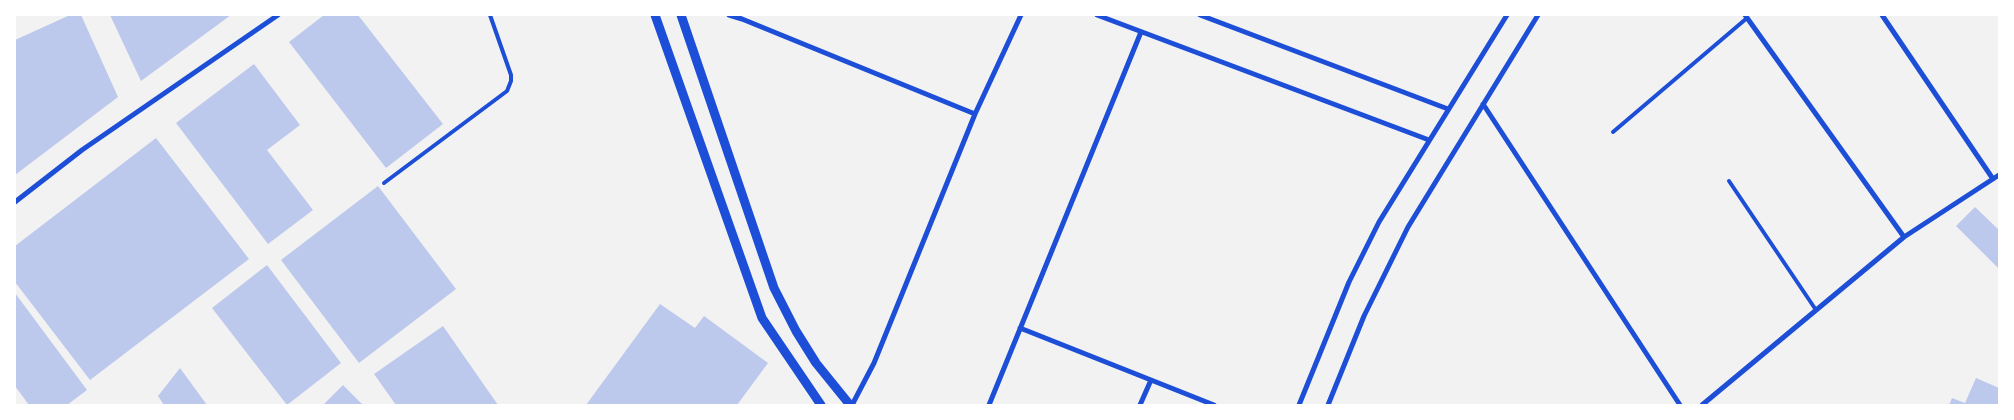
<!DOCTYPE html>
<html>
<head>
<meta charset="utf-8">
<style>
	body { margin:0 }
	#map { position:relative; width:2014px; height:420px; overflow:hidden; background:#f2f2f2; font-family:"Asap Condensed",sans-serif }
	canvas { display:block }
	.frame { position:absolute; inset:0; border:16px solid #fff; pointer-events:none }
</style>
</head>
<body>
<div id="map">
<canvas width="2014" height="420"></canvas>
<div class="frame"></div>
</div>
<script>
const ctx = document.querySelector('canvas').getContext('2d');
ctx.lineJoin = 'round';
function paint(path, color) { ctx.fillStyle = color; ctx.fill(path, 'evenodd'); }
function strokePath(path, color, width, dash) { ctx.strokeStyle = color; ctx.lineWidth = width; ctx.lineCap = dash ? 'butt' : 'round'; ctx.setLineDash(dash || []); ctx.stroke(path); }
paint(new Path2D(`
	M70,15H81L118,97L15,175V40Z
	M110,15H231L141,81Z
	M324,15H358L443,124L386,168L289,42Z
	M254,64L300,125L267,150L313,210L268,244L176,123Z
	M156,138L249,259L90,380L15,282V246Z
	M378,186L456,289L359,363L281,260Z
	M1975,207L1999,230V269L1956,226Z
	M267,265L341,363L287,405L212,308Z
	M15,293L87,390L67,405H29L15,386Z
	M660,304L695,328L704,316L768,363L737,405H586Z
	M443,326L498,405H396L374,374Z
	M180,368L207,405H164L158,396Z
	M1976,378L1999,388V405H1949L1952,398L1965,403Z
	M343,385L363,405H323Z`), '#bdc9ec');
strokePath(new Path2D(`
	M1613,132L1747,18
	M1729,181L1816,310
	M384,183L507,91L511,81V75L490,15`), '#1d4ed8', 4);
strokePath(new Path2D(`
	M729,15L742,19L975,114
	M1097,15L1429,140
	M1200,15L1448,109
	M1745,15L1904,237
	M1882,15L1993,179
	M1483,104L1680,405
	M15,202L82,150L278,15
	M1020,328L1214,405
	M852,405L874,363L975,114L1021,15
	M989,405L1141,32
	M1140,405L1151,380
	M1299,405L1349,282L1379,222L1507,15
	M1328,405L1364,316L1408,227L1538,15
	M1702,405L1904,237L1999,175`), '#1d4ed8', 5);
strokePath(new Path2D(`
	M655,15L762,318L821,405
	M681,15L774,288L796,331L816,363L850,405`), '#1d4ed8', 9);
</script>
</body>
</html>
